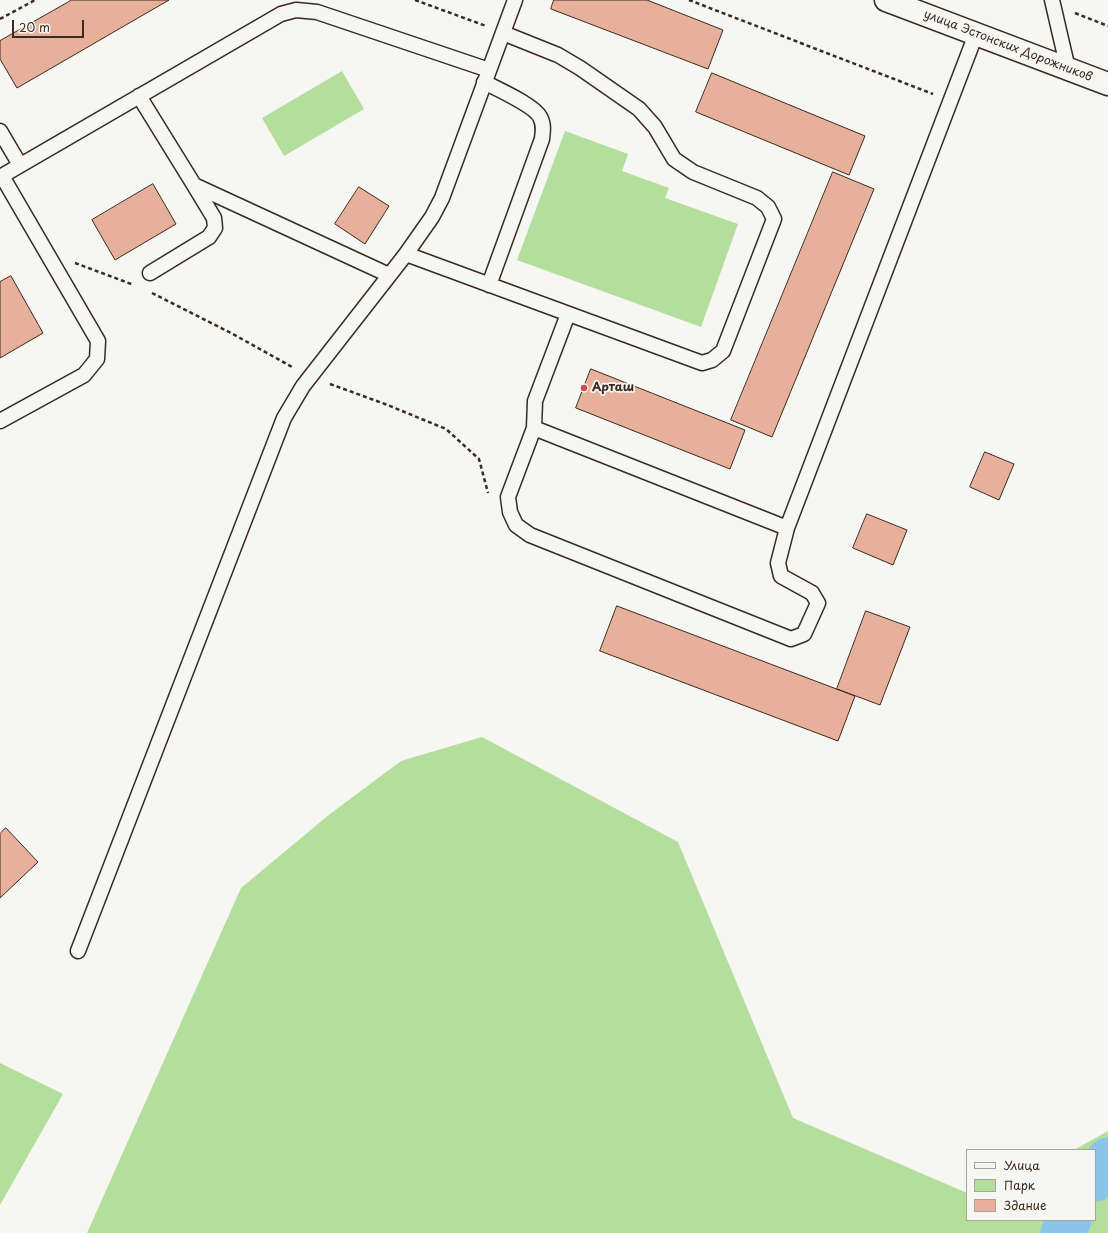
<!DOCTYPE html>
<html>
<head>
<meta charset="utf-8">
<style>
	body { margin:0 }
	#map { position:relative; width:1108px; height:1233px; overflow:hidden; background:#f6f6f2; font-family:"Playpen Sans",sans-serif }
	canvas { display:block }
	.legend { position:absolute; left:966px; top:1149px; width:130px; height:72px; box-sizing:border-box; background:#f6f6f2; border:1px solid #aba49d; margin:0; padding:5px 7px; list-style:none; font-size:12px; color:#3b2a1e }
	.legend li { display:flex; align-items:center; gap:8px; height:20px }
	.legend b { width:20px; border:1px solid #aba49d }
	.scale { position:absolute; left:12px; top:20px; width:72px; height:18px; box-sizing:border-box; border:2px solid #3b2a1e; border-top:0; padding-left:5px; font-size:12px; line-height:14px; white-space:nowrap; color:#3b2a1e; -webkit-text-stroke:3px #f6f6f2; paint-order:stroke }
</style>
</head>
<body>
<div id="map">
<canvas width="1108" height="1233"></canvas>
<ul class="legend">
<li><b style="height:5px;background:#f6f6f2"></b>Улица</li>
<li><b style="height:11px;background:#b4de9b"></b>Парк</li>
<li><b style="height:11px;background:#e6b09b"></b>Здание</li>
</ul>
<div class="scale">20 m</div>
</div>
<script>
const ctx = document.querySelector('canvas').getContext('2d');
ctx.lineJoin = 'round';
function paint(path, color) { ctx.fillStyle = color; ctx.fill(path, 'evenodd'); }
function strokePath(path, color, width, dash) { ctx.strokeStyle = color; ctx.lineWidth = width; ctx.lineCap = dash ? 'butt' : 'round'; ctx.setLineDash(dash || []); ctx.stroke(path); }
function drawText(font, color, halo, rows, align = 'center') {
  ctx.font = font + ' "Playpen Sans",sans-serif'; ctx.lineWidth = 3.5; ctx.setLineDash([]); ctx.textBaseline = 'middle'; ctx.strokeStyle = halo; ctx.fillStyle = color; for (const [text, x, y, turn = 0] of rows) {
    ctx.save(); ctx.translate(x, y); ctx.rotate((+turn || 0) * Math.PI / 180); ctx.textAlign = isNaN(turn) ? turn : align; if (halo) ctx.strokeText(text, 0, 0); ctx.fillText(text, 0, 0); ctx.restore();
  }
}
paint(new Path2D(`
	M342,71L364,109L284,156L262,118Z
	M565,131L628,154L622,171L669,188L665,198L738,224L701,327L517,260Z
	M482,737L678,842L793,1118L967,1193V1220H1095V1150H1074L1108,1131V1233H87L241,888L330,814L401,761Z
	M0,1063L63,1094L0,1205Z`), '#b4de9b');
strokePath(new Path2D(`
	M1095,1180L1108,1159
	M1062,1233L1070,1220`), '#8bc5ea', 43);
const building = new Path2D(`
	M72,0H169L17,88L0,59V41Z
	M554,0H647L723,30L708,69L551,9Z
	M712,73L865,136L849,175L696,112Z
	M833,172L874,189L772,437L731,420Z
	M153,184L176,224L115,260L92,220Z
	M359,187L389,206L365,244L335,224Z
	M11,276L43,333L0,358V282Z
	M591,369L745,430L730,469L576,408Z
	M985,452L1014,464L999,500L970,487Z
	M867,514L907,530L893,565L853,548Z
	M617,606L855,696L838,741L600,651Z
	M866,611L910,627L880,705L837,689Z
	M6,828L38,862L0,898V834Z`);
paint(building, '#e6b09b');
strokePath(building, '#3b2a1e', 1);
const lane = new Path2D(`
	M1052,0L1068,69
	M484,82C497,89 534,105 540,117C544,124 543,131 542,139L489,285
	M139,96L194,185L389,275
	M0,131L20,165
	M0,177L281,14L296,10L317,12L489,70
	M406,254L702,363L712,360L723,351L774,219L768,207L757,198L693,172L674,159L655,127L639,109L580,68L558,55L503,33
	M150,273L209,237L215,228L214,218L194,185
	M568,314L535,401L534,428L508,497L510,512L516,525L530,535L791,639L804,634L818,603L812,593L781,576L778,563L787,528L976,34
	M0,421L84,375L97,359L98,341L2,176
	M534,428L787,528
	M78,951L284,418L303,386L406,254L432,217L442,198L515,0`);
const secondary = new Path2D(`
	M886,0L1108,84`);
strokePath(lane, '#3b2a1e', 17);
strokePath(secondary, '#3b2a1e', 25);
strokePath(new Path2D(`
	M415,0L486,26
	M689,0L933,94
	M1075,13L1108,26
	M0,19L35,0
	M75,263L134,285
	M152,293L231,333L294,368
	M330,384L385,404L446,429L479,459L488,493`), '#3b2a1e', 2.5, [4, 3]);
strokePath(lane, '#f6f6f2', 14);
strokePath(secondary, '#f6f6f2', 22);
for (const [x, y, r, color] of [
	[584,388,4,"#d1495b"]
]) { const dot = new Path2D(); dot.arc(x, y, r, 0, 2 * Math.PI); ctx.fillStyle = color; ctx.fill(dot); strokePath(dot, '#f6f6f2', 1.5); }
drawText('12px', '#3b2a1e', '#f6f6f2', [
	["улица Эстонских Дорожников",1008,46,21]
]);
drawText('bold 12px', '#3b2a1e', '#f6f6f2', [
	["Арташ",592,388]
], 'left');
</script>
</body>
</html>
